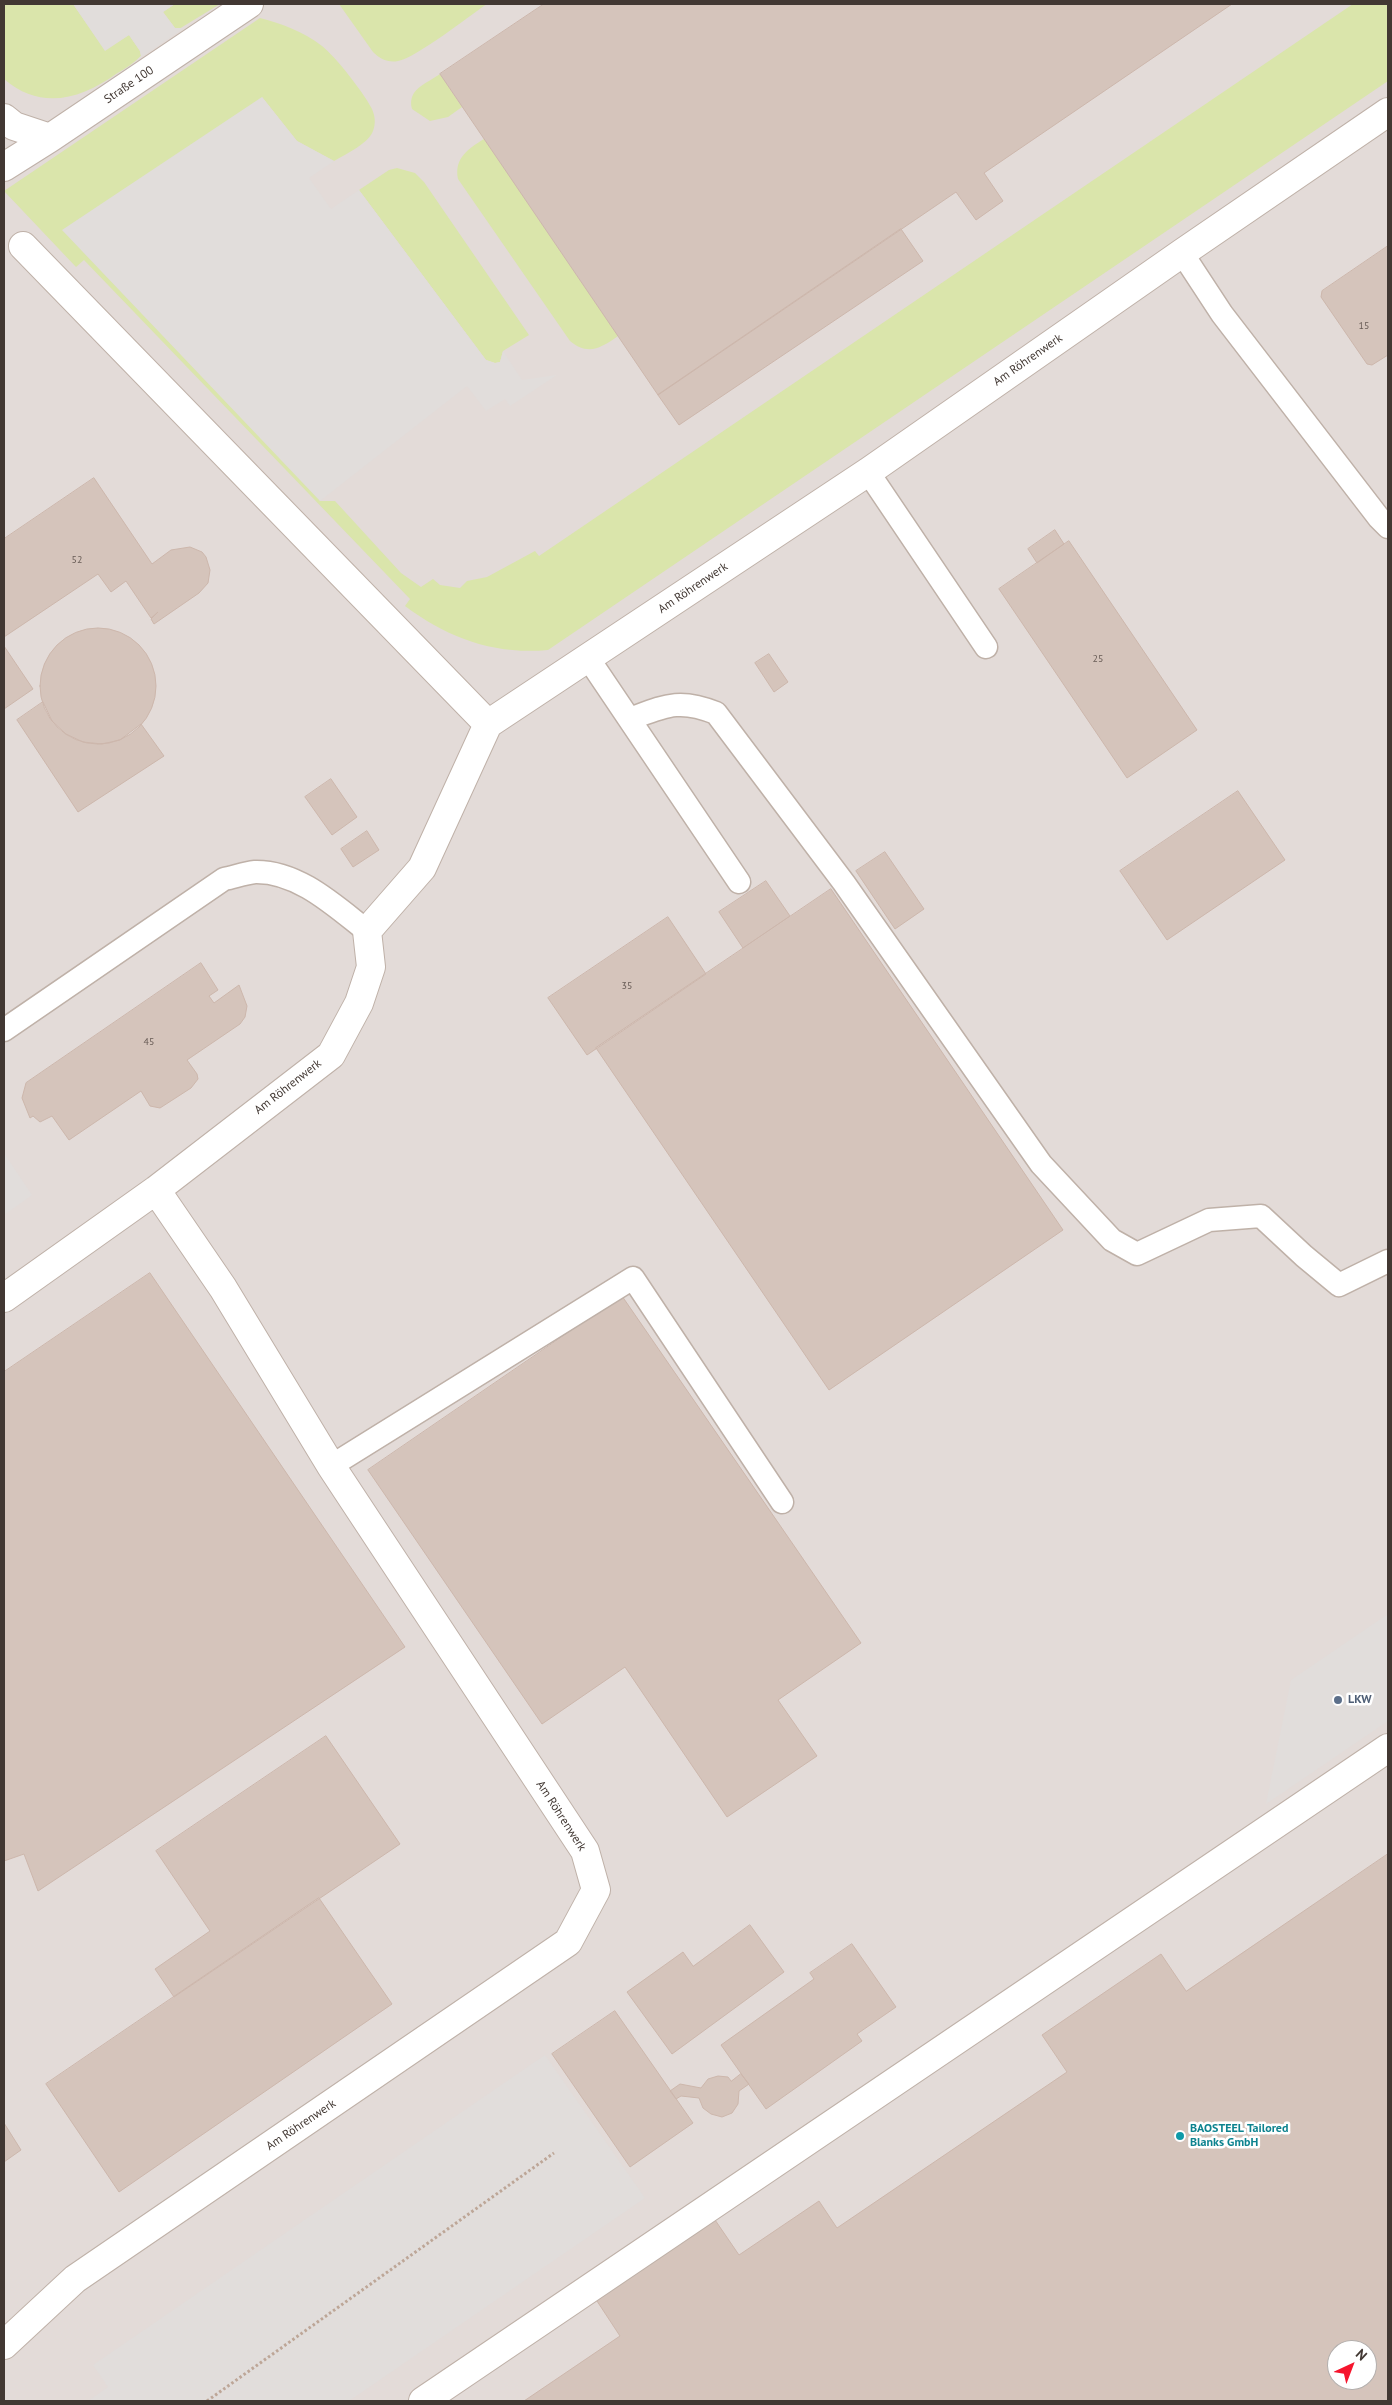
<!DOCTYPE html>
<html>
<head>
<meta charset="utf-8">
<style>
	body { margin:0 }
	#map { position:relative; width:1392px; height:2405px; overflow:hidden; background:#f1e9e2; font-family:"PT Sans",sans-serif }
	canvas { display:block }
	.frame { position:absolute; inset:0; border:5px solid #423833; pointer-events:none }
	.north { position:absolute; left:1327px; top:2340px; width:50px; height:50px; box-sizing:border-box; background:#fff; border:1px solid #b3afad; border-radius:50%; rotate:43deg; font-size:14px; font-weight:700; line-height:20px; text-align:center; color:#423833 }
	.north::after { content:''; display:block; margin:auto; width:18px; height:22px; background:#f6152d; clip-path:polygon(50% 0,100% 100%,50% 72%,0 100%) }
</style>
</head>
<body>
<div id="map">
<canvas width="1392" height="2405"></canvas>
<div class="frame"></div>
<div class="north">N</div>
</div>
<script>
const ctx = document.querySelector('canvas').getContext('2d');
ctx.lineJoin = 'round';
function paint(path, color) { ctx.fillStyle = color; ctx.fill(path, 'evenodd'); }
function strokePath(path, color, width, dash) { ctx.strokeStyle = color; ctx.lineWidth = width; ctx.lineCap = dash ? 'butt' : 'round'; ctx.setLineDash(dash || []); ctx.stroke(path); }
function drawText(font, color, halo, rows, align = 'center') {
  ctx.font = font + ' "PT Sans",sans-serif'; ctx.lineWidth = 5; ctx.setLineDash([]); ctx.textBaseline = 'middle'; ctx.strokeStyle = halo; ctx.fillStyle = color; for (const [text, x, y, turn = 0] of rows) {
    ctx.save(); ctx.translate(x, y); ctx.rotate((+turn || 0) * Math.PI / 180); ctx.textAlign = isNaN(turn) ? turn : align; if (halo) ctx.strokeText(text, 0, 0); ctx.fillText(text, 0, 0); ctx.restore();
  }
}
paint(new Path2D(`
	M4,4H1388V2401H4ZM1337,2350H1367V2380H1337Z`), '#e3dbd8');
paint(new Path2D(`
	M4,4H73L105,50L129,35L140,51L141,56C134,63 125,69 116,74C81,99 41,111 4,79Z
	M175,4H220L179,29L175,28L163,12Z
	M339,4H487C469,16 416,58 398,61C388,63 380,59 373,52Z
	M1353,4H1388V81L548,650C494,655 448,638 405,606L410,599L84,260L76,267L4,191L260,18C282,24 303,31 322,46C335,56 364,93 372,109C375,116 376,123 373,131C368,144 346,154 334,161L297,141L262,97L320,501H335L401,573L421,587L433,579L440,585L460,588L467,581L487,577L535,551L539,556Z
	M440,74L462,107L448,117L430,121L412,109C407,89 426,84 440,74Z
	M484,139L618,336C601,348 588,356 570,341L458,179C454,158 468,149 484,139Z
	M397,168L415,173L424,182L529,335L503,351L500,362L495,363L486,360L359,190L389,170Z`), '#dae5ab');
paint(new Path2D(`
	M73,4H175L163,12L175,28H184L137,60L141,56L140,51L129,35L105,51Z
	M262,97L297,141L334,161L309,178L331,209L359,190L486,360L495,363L500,362L503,351L522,380L557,375L510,406L505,399L486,411L467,386L320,501L62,230Z
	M4,1153L32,1195L4,1215Z
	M1388,1614V1721L1266,1804L1291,1680Z
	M545,2055L645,2198L349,2401H88L108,2387L93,2365Z`), '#e1dddb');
const building = new Path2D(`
	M544,4H1232L984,173L1003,201L976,220L956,192L658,395L440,74Z
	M901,229L923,261L679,425L658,395Z
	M1388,246V355L1372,365L1367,364L1321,297L1322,291Z
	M94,478L152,564L171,550L190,547L202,552L206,557L210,570L208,583L199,593L154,624L151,619L158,612L151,618L126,581L111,592L98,574L4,637V539Z
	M1055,530L1064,544L1037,563L1028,549Z
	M1069,541L1197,730L1127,778L999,589Z
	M40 686a58 58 0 1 1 116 0a58 58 0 1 1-116 0Z
	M4,646L33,689L4,709Z
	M769,654L788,682L774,692L755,663Z
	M43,702L52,721L66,734L83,742L102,744L120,740L141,724L164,756L78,812L17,720Z
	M331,779L357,817L332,835L305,797Z
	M1238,791L1285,860L1167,940L1120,871Z
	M367,831L379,850L353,867L341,849Z
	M885,852L924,909L895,929L856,871Z
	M766,881L790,916L743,948L719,912Z
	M831,889L1063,1230L829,1390L596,1048Z
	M668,917L706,974L587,1055L548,998Z
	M201,963L218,990L209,996L214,1003L239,985L247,1006L245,1017L240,1024L187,1060L197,1074L198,1079L191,1088L160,1108L150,1106L141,1091L69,1140L52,1116L40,1122L33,1116L30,1118L22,1098L26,1083Z
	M150,1273L405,1647L38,1891L24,1854L4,1861V1372Z
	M622,1296L861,1643L778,1700L817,1756L727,1817L625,1667L542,1724L368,1470Z
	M326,1736L400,1844L174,1997L155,1969L210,1931L156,1851Z
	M1388,1854V2401H524L620,2336L595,2298L713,2217L739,2255L819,2201L837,2228L1067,2072L1042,2035L1161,1954L1186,1991ZM1337,2350H1367V2380H1337Z
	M319,1898L392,2004L119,2192L46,2084Z
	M750,1925L784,1972L672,2054L627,1992L683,1952L693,1966Z
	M852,1944L896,2007L857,2034L862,2041L766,2109L721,2045L814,1979L810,1973Z
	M615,2011L693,2123L630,2167L552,2054Z
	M741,2074L749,2084L739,2091L738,2104L732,2113L722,2117L711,2114L703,2108L699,2098L681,2096L676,2099L670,2091L680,2084L701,2088L708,2079L718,2076L728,2077L731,2081Z
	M4,2123L21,2150L4,2162Z`);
paint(building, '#d5c4bb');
strokePath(building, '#cdb7ac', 1);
const lane = new Path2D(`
	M1182,253L1222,314L1379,518L1388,527
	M868,472L986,647
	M588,658L739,882
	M630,719C665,706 679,698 716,713L844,883L1041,1164L1112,1240L1137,1254L1209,1220L1261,1216L1304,1256L1339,1285L1388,1261
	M4,1030L224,879C234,877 245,873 255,872C298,871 335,906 367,931
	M331,1466L633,1278L782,1502`);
const street = new Path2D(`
	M4,118L14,126L50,138L249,4
	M4,167L50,138
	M23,246L488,724
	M4,1298L156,1190L331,1055L359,1003L371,967L367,931L422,868L488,724L868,472L1182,253L1388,112
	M4,2345L75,2279L568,1942L596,1890L585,1851L331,1466L223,1288L156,1190
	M423,2401L1388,1748`);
strokePath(lane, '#bfb1a8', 25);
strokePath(street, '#bfb1a8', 30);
strokePath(new Path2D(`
	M207,2401L554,2153`), '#bda697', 3, [2.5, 2.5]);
strokePath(lane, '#fff', 22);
strokePath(street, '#fff', 28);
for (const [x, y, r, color] of [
	[1338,1700,5,"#5c6f8a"],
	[1180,2136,5,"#0f9aa8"]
]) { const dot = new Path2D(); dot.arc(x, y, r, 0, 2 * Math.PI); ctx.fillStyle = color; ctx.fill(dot); strokePath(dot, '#fff', 2); }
drawText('10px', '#675b55', null, [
	["15",1364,326],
	["52",77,560],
	["25",1098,659],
	["35",627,986],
	["45",149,1042]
]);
drawText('12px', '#423833', '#fff', [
	["Straße 100",129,85,-34],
	["Am Röhrenwerk",1028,360,-35],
	["Am Röhrenwerk",693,588,-34],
	["Am Röhrenwerk",288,1087,-38],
	["Am Röhrenwerk",561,1816,57],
	["Am Röhrenwerk",301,2125,-34]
]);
drawText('bold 12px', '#4e5e75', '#fff', [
	["LKW",1348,1700]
], 'left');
drawText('bold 12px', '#0d838f', '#fff', [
	["BAOSTEEL Tailored",1190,2129],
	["Blanks GmbH",1190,2143]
], 'left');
</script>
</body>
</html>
